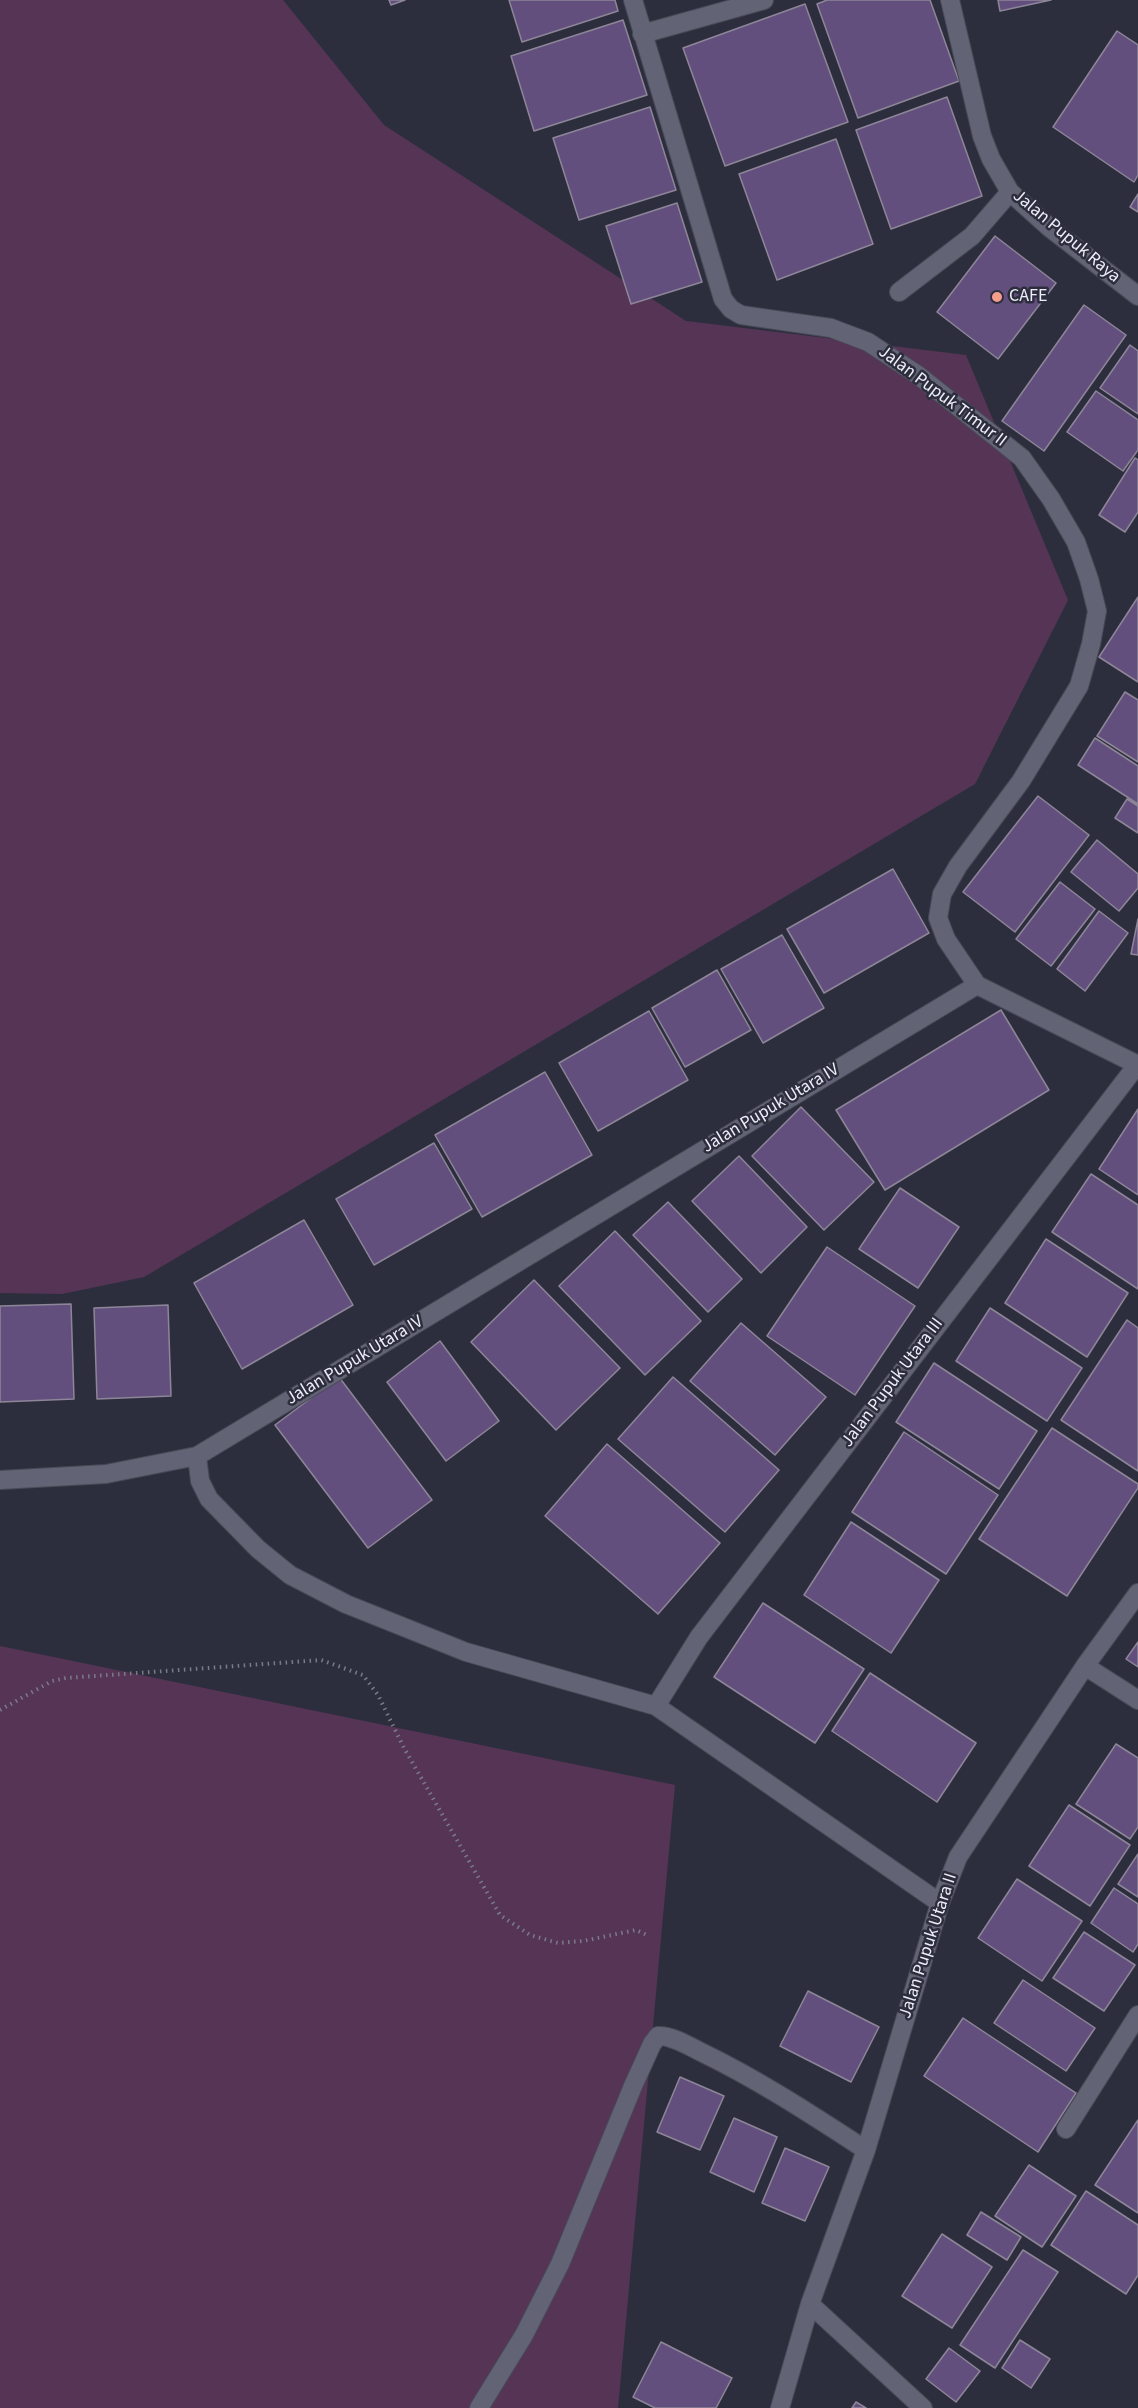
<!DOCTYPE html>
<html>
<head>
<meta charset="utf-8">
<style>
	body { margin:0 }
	canvas { display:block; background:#2d2e3d }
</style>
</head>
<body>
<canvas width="1138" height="2408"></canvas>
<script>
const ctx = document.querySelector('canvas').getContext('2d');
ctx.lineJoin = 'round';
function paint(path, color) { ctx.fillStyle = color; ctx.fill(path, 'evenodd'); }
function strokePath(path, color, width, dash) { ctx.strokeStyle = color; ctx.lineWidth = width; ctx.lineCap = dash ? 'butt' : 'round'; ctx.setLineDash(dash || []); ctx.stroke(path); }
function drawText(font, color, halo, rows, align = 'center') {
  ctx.font = font + ' "Source Sans 3",sans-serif'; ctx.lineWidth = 5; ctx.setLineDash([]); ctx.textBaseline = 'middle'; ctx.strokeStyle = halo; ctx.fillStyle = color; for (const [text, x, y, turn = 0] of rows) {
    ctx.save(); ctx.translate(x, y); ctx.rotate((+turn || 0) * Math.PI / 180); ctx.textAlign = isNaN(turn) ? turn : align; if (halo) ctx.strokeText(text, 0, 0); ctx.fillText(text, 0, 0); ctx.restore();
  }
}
paint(new Path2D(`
	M0,0H283L384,125L686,321L966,355L1068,600L975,784L144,1277L62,1294L0,1293Z
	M0,1646L675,1785L618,2408H0Z`), '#553456');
const building = new Path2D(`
	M389,0H405L391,5Z
	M509,0H615L618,11L522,42Z
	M827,0H930L959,81L858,118L817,4Z
	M998,0H1051L1000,11Z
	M805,4L848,122L725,166L683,48Z
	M623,20L647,95L534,131L511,56Z
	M1117,31L1138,45V175L1134,182L1053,127Z
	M947,97L982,196L891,229L856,130Z
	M650,107L676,190L579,220L553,138Z
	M836,139L873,244L777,280L739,174Z
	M1138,194V212L1130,207Z
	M677,203L702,282L631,304L606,226Z
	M995,236L1056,283L998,359L937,312Z
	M1084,305L1126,335L1044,451L1002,421Z
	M1130,345L1138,351V414L1100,388Z
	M1096,391L1138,420V450L1123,471L1067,432Z
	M1135,458L1138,460V512L1125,532L1099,515Z
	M1138,597V682L1099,657Z
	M1125,692L1138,700V762L1097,736Z
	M1095,738L1138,766V804L1078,765Z
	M1038,796L1089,835L1015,932L963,892Z
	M1127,799L1138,806V833L1115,818Z
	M1097,840L1138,874V888L1119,911L1071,872Z
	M893,869L929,933L824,993L787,929Z
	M1060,882L1095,909L1051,966L1016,939Z
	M1099,911L1128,933L1085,991L1057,969Z
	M1138,919V955L1131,954Z
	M782,935L824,1008L763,1043L721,969Z
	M717,970L751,1030L685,1067L652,1008Z
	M1001,1010L1049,1090L885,1190L836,1110Z
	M649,1011L688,1080L598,1131L559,1063Z
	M545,1072L592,1155L482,1217L435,1135Z
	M801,1107L874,1182L824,1230L752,1156Z
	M1138,1109V1195L1099,1169Z
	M434,1143L472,1209L374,1265L336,1199Z
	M739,1156L807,1227L761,1273L692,1201Z
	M1091,1174L1138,1205V1289L1052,1232Z
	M900,1188L959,1227L918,1288L859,1249Z
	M668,1202L742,1279L708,1312L633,1235Z
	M304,1220L353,1305L242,1369L194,1283Z
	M615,1231L701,1321L645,1375L559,1286Z
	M1046,1239L1128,1293L1087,1357L1005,1303Z
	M827,1247L915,1306L855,1395L767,1336Z
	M534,1280L620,1368L556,1430L471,1342Z
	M71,1304L74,1399L0,1402V1306Z
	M168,1305L171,1396L97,1399L94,1308Z
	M990,1308L1082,1368L1047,1421L956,1361Z
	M1127,1320L1138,1328V1471L1061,1420Z
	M741,1323L826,1397L775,1455L690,1381Z
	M440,1341L499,1421L446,1461L387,1382Z
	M934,1363L1037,1431L999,1489L896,1422Z
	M339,1377L432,1500L368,1548L275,1425Z
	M673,1377L779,1470L725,1532L618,1439Z
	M1052,1428L1138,1484V1488L1067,1596L979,1539Z
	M904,1432L998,1495L946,1574L852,1512Z
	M607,1444L720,1543L658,1614L545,1516Z
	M851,1522L939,1580L891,1653L804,1595Z
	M763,1603L864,1669L815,1743L714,1677Z
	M1138,1642V1667L1126,1659Z
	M870,1673L976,1743L937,1802L832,1731Z
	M1116,1744L1138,1758V1827L1130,1839L1076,1804Z
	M1069,1805L1130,1845L1090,1906L1029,1866Z
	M1138,1854V1897L1118,1884Z
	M1017,1879L1082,1921L1042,1981L978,1938Z
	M1114,1888L1138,1904V1944L1133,1952L1091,1923Z
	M1084,1932L1135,1965L1104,2011L1053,1978Z
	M1023,1980L1095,2028L1066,2071L994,2023Z
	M808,1991L879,2027L851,2082L780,2046Z
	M963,2018L1076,2093L1038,2152L924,2076Z
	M680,2077L724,2096L700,2150L657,2132Z
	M734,2118L777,2137L754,2192L710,2172Z
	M1138,2120V2213L1095,2185Z
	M785,2148L829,2167L805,2221L762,2203Z
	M1029,2165L1076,2196L1042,2247L995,2216Z
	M1086,2191L1138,2225V2275L1126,2294L1051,2245Z
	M981,2212L1021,2237L1007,2260L967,2235Z
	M942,2234L992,2267L952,2328L902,2296Z
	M1023,2250L1058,2272L995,2368L960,2345Z
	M1020,2340L1050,2359L1031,2388L1002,2368Z
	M661,2342L732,2378L716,2408H655L633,2397Z
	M949,2348L980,2371L956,2402L926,2379Z
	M856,2402L866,2408H852Z`);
paint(building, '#634f7d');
strokePath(building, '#8d8698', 1.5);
const minor = new Path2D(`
	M633,0L723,299L731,309L741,315L831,328L868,342L918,375L1022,458L1051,499L1076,542L1089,579L1097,611L1091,644L1079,686L1021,781L958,866L942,894L938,918L946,939L977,985L1138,1065
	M950,0L982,136L991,159L1010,192L1050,228L1138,296
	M642,34L764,0
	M899,292L972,236L1010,192
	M197,1456L200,1481L209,1499L258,1549L290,1575L346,1604L466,1652L656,1706L940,1903
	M0,1480L106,1474L197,1456L977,985
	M1085,1666L1138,1700
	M656,1706L699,1637L1137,1065
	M1066,2129L1138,2015
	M810,2304L923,2408
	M479,2408L524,2335L560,2264L633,2086L652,2044L658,2036C671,2035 689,2046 701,2052C759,2080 812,2115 866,2150
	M780,2408L810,2304L866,2150L940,1903L958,1857L1085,1666L1138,1593`);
strokePath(minor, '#494a57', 20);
strokePath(new Path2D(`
	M0,1710L52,1681L66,1678L321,1660L363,1675L378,1695L404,1748L500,1915L530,1935L558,1943L583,1941L636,1930L647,1935`), '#7a7b89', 4, [1.5, 4.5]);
strokePath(minor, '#626375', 18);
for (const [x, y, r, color] of [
	[997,297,6,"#f49d8d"]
]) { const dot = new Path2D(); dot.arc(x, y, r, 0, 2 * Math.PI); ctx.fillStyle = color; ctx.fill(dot); strokePath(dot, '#2d2e3d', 2); }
drawText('18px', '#ecedf8', '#2d2e3d', [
	["Jalan Pupuk Raya",1066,237,40],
	["Jalan Pupuk Timur II",942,397,37],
	["Jalan Pupuk Utara IV",771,1109,-31],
	["Jalan Pupuk Utara IV",355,1361,-31],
	["Jalan Pupuk Utara III",893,1383,-53],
	["Jalan Pupuk Utara II",929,1946,-72]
]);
drawText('18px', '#ecedf8', '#2d2e3d', [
	["CAFE",1009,297]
], 'left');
</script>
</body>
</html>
